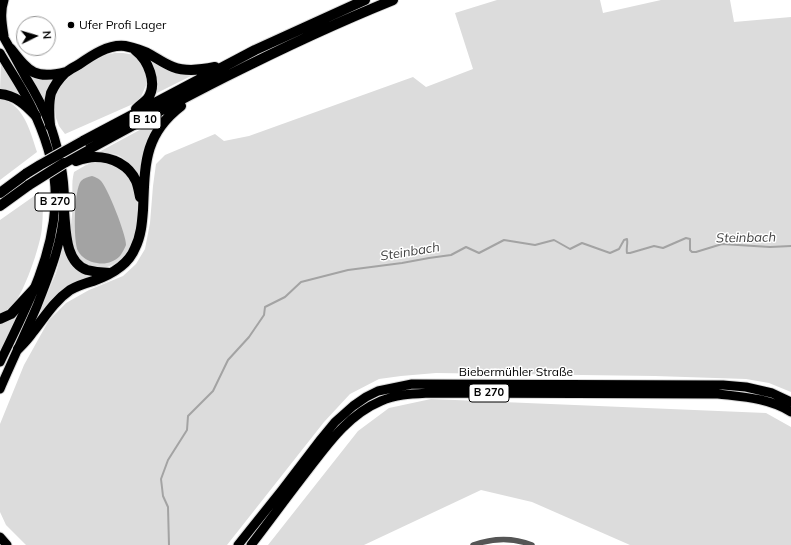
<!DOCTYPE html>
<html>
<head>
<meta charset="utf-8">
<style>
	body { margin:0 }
	#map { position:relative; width:791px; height:545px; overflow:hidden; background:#fff; font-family:Mulish,sans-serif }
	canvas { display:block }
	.north { position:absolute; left:16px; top:16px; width:40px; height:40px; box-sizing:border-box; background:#fff; border:1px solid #999; border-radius:50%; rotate:85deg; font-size:11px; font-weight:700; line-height:16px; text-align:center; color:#000 }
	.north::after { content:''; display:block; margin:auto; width:14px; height:18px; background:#000; clip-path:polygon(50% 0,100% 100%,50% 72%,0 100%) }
</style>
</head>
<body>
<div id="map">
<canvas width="791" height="545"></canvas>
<div class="north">N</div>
</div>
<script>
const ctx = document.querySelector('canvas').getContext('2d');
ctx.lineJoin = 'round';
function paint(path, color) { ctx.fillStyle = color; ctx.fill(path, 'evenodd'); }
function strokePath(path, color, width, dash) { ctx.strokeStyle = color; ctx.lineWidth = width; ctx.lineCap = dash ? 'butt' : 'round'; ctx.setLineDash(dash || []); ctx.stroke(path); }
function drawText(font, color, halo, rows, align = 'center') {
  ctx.font = font + ' Mulish,sans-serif'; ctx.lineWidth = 3; ctx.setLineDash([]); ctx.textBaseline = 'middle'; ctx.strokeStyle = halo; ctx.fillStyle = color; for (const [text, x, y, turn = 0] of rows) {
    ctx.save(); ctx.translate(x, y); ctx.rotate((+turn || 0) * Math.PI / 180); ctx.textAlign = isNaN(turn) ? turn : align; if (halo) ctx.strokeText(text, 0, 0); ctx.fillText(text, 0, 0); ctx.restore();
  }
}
paint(new Path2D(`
	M497,0H600L603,13L661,0H730L734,22L791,17V392L769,383L746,379L655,376L436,373L401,376L379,379L350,394L324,422L227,545H26L6,525L0,512V424L24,365L49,320L66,303L89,290L123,276L136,264L145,249L150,223L153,186L156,164L165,155L215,134L224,141L249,136L413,77L426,87L473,69L455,13Z
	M115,53H123L135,55L145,66L147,83L141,97L133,104L65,134L59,126L56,118L54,103L55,95L63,81L83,67L105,55Z
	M149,59L157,65L165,69L191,76L151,96Z
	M1,62L22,98L0,90Z
	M29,73C38,77 45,81 55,80L46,105Z
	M0,99C4,99 6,101 9,102C26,112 31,134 37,152L0,180Z
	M158,120L147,140L142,159L140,181C134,171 127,157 114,154C108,153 102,154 97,153Z
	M94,162C97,162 100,161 103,162C112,163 126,171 131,179C132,182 133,185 134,188C138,200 138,214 137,227C133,251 112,278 86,264C80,260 74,252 72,245C69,232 72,218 73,205C73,194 71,183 74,172L86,165Z
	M43,193C43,204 43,216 42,227C41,245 23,296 11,308C8,311 4,313 0,314V220L37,194Z
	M63,247L96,277L36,320L56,273Z
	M17,315L0,353V323Z
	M431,399L766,413L791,427V545H630L532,502L481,490L364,545H268L358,431L389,408Z`), '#dcdcdc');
paint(new Path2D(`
	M92,176C95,177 98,178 100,180C107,185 127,237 126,245C125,248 122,253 120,256C114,262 105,265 97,263C89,262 82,258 78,251C73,241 74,189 81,181C84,178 88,177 92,176Z`), '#a3a3a3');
strokePath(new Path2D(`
	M169,545L168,507L163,496L161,479L168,460L187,430L188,416L213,391L228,360L249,337L264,315L265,307L285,297L301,282L348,270L402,263L429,258L451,255L466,247L479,253L504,240L535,245L554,240L570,249L582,243L610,253L619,249L624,240L627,239C628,244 626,248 627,253H630L654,246L663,248L686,238L690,239V250L692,252H696L722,244L770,247L791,246`), '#a3a3a3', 2);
const primary = new Path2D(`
	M0,31C9,46 17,61 25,76C35,92 44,109 51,127C60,154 66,182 64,210C62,244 49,275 37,306C25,334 12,361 0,389
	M4,36C2,23 0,12 4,0
	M0,53C12,74 27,94 36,117C48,144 57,175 55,205C52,261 24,312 0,362
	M0,537L7,545
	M238,545L282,490L321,439L335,422L353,406L366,397L378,391L412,384L723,385L746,387L772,393L791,402
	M251,545C268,523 284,501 301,479C324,450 345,416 381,401C397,394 414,394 432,393L718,394C743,397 769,398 791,412`);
const highway = new Path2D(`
	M11,49C29,72 35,80 66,72
	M135,50C148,60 158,83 148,98C145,102 140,105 136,109
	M0,94C15,95 26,105 36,116
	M50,126C49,115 48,104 51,93C54,86 60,78 65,73C69,70 74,67 78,65C91,56 108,44 125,46C134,48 144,51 151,55C158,59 165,64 173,67C186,72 201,70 215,67
	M83,141L255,50L365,0
	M76,161C82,159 89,157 95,157C112,157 129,165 136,181C138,186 139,192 140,197
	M64,163C171,104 279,46 393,0
	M0,193L27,173
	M0,206L29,185
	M64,211C66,231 65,262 87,270C95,272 102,273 110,273
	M0,319L11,314L35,288
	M18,349C23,344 28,339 32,333C44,318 54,301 70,290C77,286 86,283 93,281C110,275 128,266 135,248C141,236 142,223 143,210C145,166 143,135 181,106`);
strokePath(primary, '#dbdbdb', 11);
strokePath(highway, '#dbdbdb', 12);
strokePath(new Path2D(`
	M473,545C493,538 512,537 532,545`), '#555', 5.5);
strokePath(primary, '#000', 9);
strokePath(highway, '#000', 10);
const highwayBridge = new Path2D(`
	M27,173L40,165L83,141
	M29,185L64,163`);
strokePath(highwayBridge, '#dbdbdb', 12, []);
strokePath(highwayBridge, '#000', 10);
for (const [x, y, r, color] of [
	[71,25,4,"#000"]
]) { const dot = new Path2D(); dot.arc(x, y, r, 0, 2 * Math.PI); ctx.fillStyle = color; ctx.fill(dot); strokePath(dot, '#fff', 1.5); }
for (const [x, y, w] of [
	[145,120,32],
	[55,202,40],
	[489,393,40]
]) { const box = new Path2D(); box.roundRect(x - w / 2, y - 9, w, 18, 3); ctx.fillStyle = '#fff'; ctx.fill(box); strokePath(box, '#000', 1); }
drawText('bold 11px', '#000', null, [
	["B 10",145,120],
	["B 270",55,202],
	["B 270",489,393]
]);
drawText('12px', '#000', '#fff', [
	["Ufer Profi Lager",79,25]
], 'left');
drawText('12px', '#000', '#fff', [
	["Biebermühler Straße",516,372]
]);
drawText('italic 13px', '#444', '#fff', [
	["Steinbach",746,238,-1],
	["Steinbach",410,252,-9]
]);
</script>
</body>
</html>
